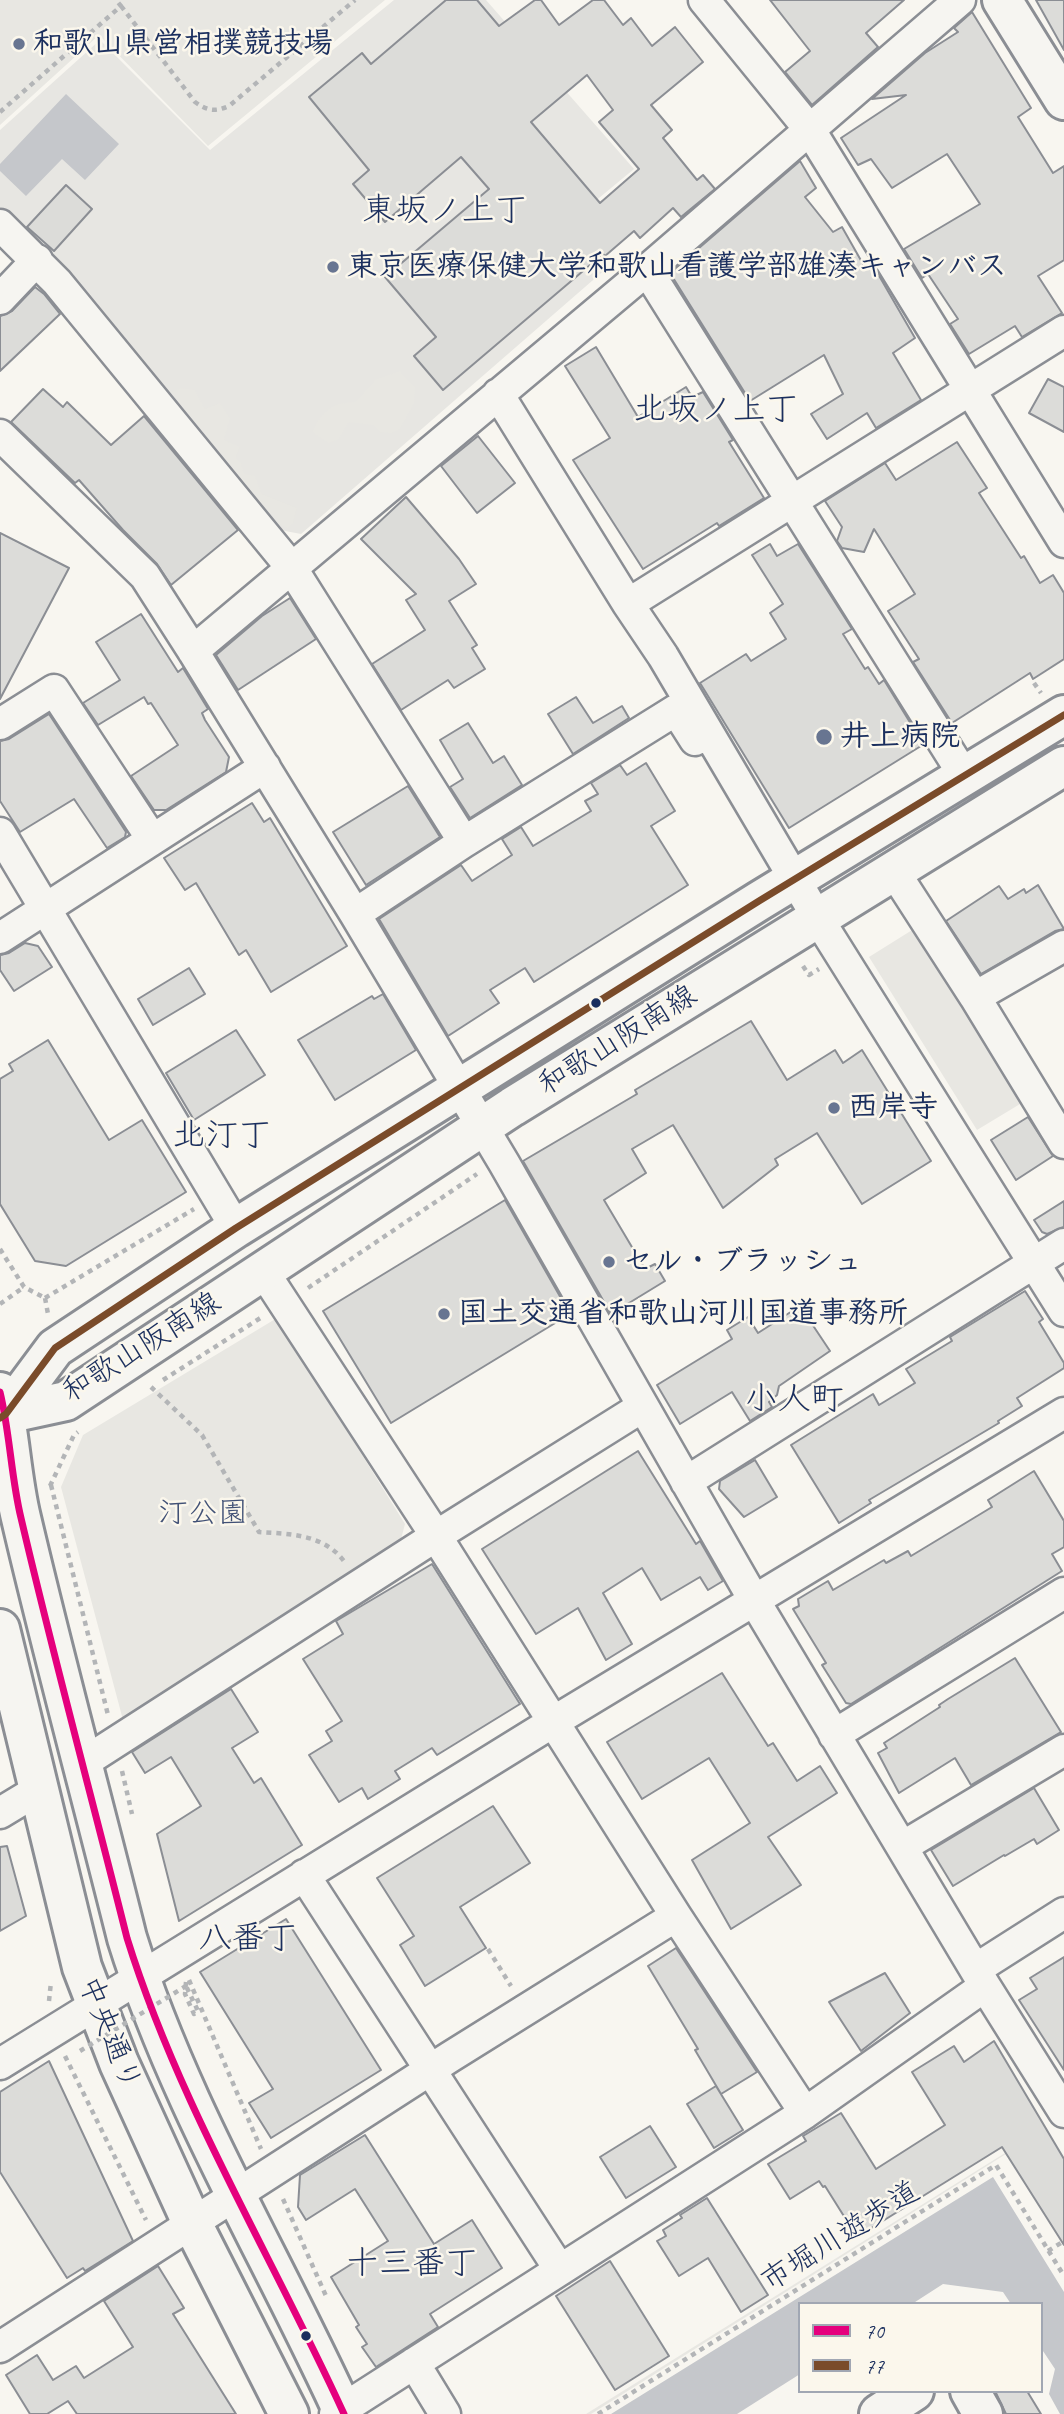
<!DOCTYPE html>
<html>
<head>
<meta charset="utf-8">
<style>
	body { margin:0 }
	#map { position:relative; width:1064px; height:2414px; overflow:hidden; background:#f8f6f0; font-family:Caveat,sans-serif }
	canvas { display:block }
	.legend { position:absolute; left:798px; top:2302px; width:245px; height:91px; box-sizing:border-box; background:#fbf7ec; border:2px solid #a1a7b3; margin:0; padding:9px 12px; list-style:none; font-size:21px; color:#1b2f5e }
	.legend li { display:flex; align-items:center; gap:14px; height:35px }
	.legend b { width:35px; border:2px solid #a1a7b3 }
</style>
</head>
<body>
<div id="map">
<canvas width="1064" height="2414"></canvas>
<ul class="legend">
<li><b style="height:9px;background:#e5007d"></b>70</li>
<li><b style="height:9px;background:#7a4b2a"></b>77</li>
</ul>
</div>
<script>
const ctx = document.querySelector('canvas').getContext('2d');
ctx.lineJoin = 'round';
function paint(path, color) { ctx.fillStyle = color; ctx.fill(path, 'evenodd'); }
function strokePath(path, color, width, dash) { ctx.strokeStyle = color; ctx.lineWidth = width; ctx.lineCap = dash ? 'butt' : 'round'; ctx.setLineDash(dash || []); ctx.stroke(path); }
function drawText(font, color, halo, rows, align = 'center') {
  ctx.font = font + ' Caveat,"Klee One",sans-serif'; ctx.lineWidth = 5; ctx.setLineDash([]); ctx.textBaseline = 'middle'; ctx.strokeStyle = halo; ctx.fillStyle = color; for (const [text, x, y, turn = 0] of rows) {
    ctx.save(); ctx.translate(x, y); ctx.rotate((+turn || 0) * Math.PI / 180); ctx.textAlign = isNaN(turn) ? turn : align; if (halo) ctx.strokeText(text, 0, 0); ctx.fillText(text, 0, 0); ctx.restore();
  }
}
paint(new Path2D(`
	M394,0H486L634,169L570,222L608,267L301,534L280,530L57,267L0,207V130L100,40L210,150Z`), '#e7e6e2');
paint(new Path2D(`
	M0,0H385L208,146L99,35L0,125Z
	M400,371L415,387L414,404L400,429L391,433L380,432L372,425L349,422L339,439L328,443L312,432C323,410 331,403 355,402L375,380Z
	M182,388L195,390L205,409L220,403L230,418L224,440L240,447L236,457L241,463L244,474L255,476L262,494L297,508L293,523L288,528L279,524L259,501L170,392Z
	M917,927L1025,1101L977,1130L869,957Z
	M277,1318L405,1524L400,1543L123,1720L61,1487L83,1435Z
	M1005,2153L1006,2154L591,2414H586Z`), '#e8e7e2');
paint(new Path2D(`
	M66,94L119,144L85,180L62,159L26,196L0,171V164Z
	M993,2177L1064,2292V2414H1060L1049,2394L1055,2369L1041,2348V2304H1011L1003,2292L943,2284L912,2304H800V2374L737,2414H611Z`), '#c5c7cb');
const building = new Path2D(`
	M446,0H477L499,26L535,0H541L559,25L593,0H604L623,25L631,18L652,46L675,27L703,62L651,105L672,130L663,138L697,180L703,175L715,189L681,217L673,208L640,238L634,231L605,256L603,254L443,390L414,356L436,337L385,277L489,189L461,157L385,222L353,184L369,170L309,97L362,53L371,64ZM587,75L613,110L599,122L639,169L600,203L531,122Z
	M770,0H904L866,33L878,47L812,105L785,72L810,51Z
	M1036,0H1064V50Z
	M972,12L1031,108L1018,117L1053,173L1064,166V260L1038,276L1062,313L1022,337L1015,326L969,354L950,324L958,319L928,274L922,278L904,249L980,204L947,154L892,188L871,159L858,165L841,138L906,95L872,99L925,53L958,32L954,28Z
	M800,161L816,188L805,197L833,232L842,227L863,264L869,260L872,268L874,267L915,338L893,353L921,400L876,428L867,413L827,439L811,414L843,394L824,355L750,401L670,273Z
	M66,185L92,209L54,251L27,227Z
	M35,287L44,294L60,314L0,371V316L12,311Z
	M596,347L638,417L686,387L692,397L703,392L733,440L729,442L764,498L719,526L717,523L643,569L573,460L610,438L565,366Z
	M1048,379L1064,387V432L1029,413Z
	M43,389L63,407L67,402L111,445L144,416L238,530L171,585L157,564L123,530L79,480L75,483L11,422Z
	M478,436L515,483L477,513L441,466Z
	M957,442L987,488L979,493L1021,558L1024,556L1040,583L1053,575L1064,593V659L1033,679L1030,673L952,723L913,662L919,659L888,611L915,594L874,529L864,552L842,548L837,541L842,527L825,501L885,463L896,480Z
	M406,497L459,559L476,584L449,601L477,645L472,648L485,669L454,688L448,680L401,710L372,664L425,630L406,600L416,594L361,539Z
	M0,533L69,568L0,699Z
	M770,544L777,556L798,544L852,629L843,634L865,669L868,667L879,684L884,680L922,742L919,744L921,746L789,828L700,683L746,654L751,661L786,639L770,613L783,604L752,555Z
	M290,598L316,639L238,690L216,655L262,616Z
	M141,614L178,672L183,668L208,709L202,713L205,720L229,757L226,772L166,810H154L131,776L178,745L151,703L148,704L144,697L98,725L83,703L120,680L96,642Z
	M576,697L593,723L622,706L629,718L573,754L548,714Z
	M49,714L126,832L125,837L107,848L74,799L20,832L0,801V741L9,739Z
	M468,723L493,763L504,756L522,785L470,818L450,787L463,779L440,740Z
	M646,763L675,811L651,826L688,885L534,982L525,968L490,990L499,1003L448,1036L379,919L461,865L472,881L512,855L502,839L521,827L533,846L591,811L585,801L598,794L591,783L620,765L627,775Z
	M408,786L440,837L366,885L333,832Z
	M252,803L264,822L270,818L347,946L271,992L246,950L239,955L196,883L185,890L164,858Z
	M1038,885L1064,929L1055,931L981,974L946,921L999,886L1008,899L1024,889L1026,893Z
	M25,943L38,946L52,967L14,991L0,970V955L9,953Z
	M189,968L205,994L153,1025L138,999Z
	M383,994L416,1050L335,1100L298,1040L372,996L374,999Z
	M751,1021L787,1080L835,1050L843,1063L862,1050L931,1161L862,1204L817,1133L775,1159L778,1165L723,1208L673,1125L632,1149L646,1173L604,1200L645,1269L655,1264L665,1281L611,1314L523,1161L637,1094L635,1090Z
	M236,1030L265,1075L194,1120L166,1073Z
	M48,1040L109,1140L142,1120L186,1192L66,1266L35,1261L0,1204V1079L13,1071L9,1064Z
	M1028,1117L1053,1156L1016,1180L991,1140Z
	M505,1200L570,1314L391,1423L323,1311Z
	M1064,1201V1227L1047,1234L1042,1232L1034,1220Z
	M1025,1291L1043,1319L1039,1322L1064,1363V1368L1017,1398L1022,1406L998,1421L999,1423L869,1500L871,1503L839,1523L791,1445L873,1394L879,1405L915,1383L906,1369L952,1341L950,1337Z
	M800,1306L830,1351L779,1386L777,1395L769,1402L772,1407L750,1421L732,1392L680,1424L657,1385L732,1339L727,1330L748,1317L758,1333Z
	M638,1451L696,1544L700,1541L723,1581L708,1590L700,1577L661,1600L642,1568L603,1593L632,1644L606,1660L578,1608L536,1634L482,1549Z
	M755,1460L777,1497L744,1517L719,1489L720,1481Z
	M1034,1471L1064,1521V1547L1052,1554L1062,1571L851,1704L846,1703L822,1665L826,1663L793,1609L799,1606L798,1599L828,1581L833,1590L884,1560L886,1563L908,1551L911,1556L992,1507L988,1500Z
	M432,1564L520,1704L437,1755L432,1748L395,1771L400,1779L368,1799L362,1788L339,1802L309,1755L332,1741L326,1731L342,1721L303,1659L343,1634L336,1621Z
	M1015,1658L1061,1732L971,1785L955,1758L899,1793L878,1753L887,1748L884,1743L940,1707L939,1705L948,1699Z
	M722,1673L768,1746L773,1743L797,1781L820,1766L837,1793L768,1837L801,1885L731,1929L692,1860L750,1823L709,1758L642,1799L607,1742Z
	M231,1689L258,1732L232,1748L254,1783L261,1778L302,1845L179,1921L157,1834L201,1806L171,1757L145,1773L132,1752Z
	M1034,1788L1059,1830L1037,1844L1034,1839L1005,1856L1004,1855L953,1886L931,1850Z
	M493,1806L530,1863L460,1907L486,1948L425,1986L400,1945L414,1936L377,1878Z
	M7,1846L26,1916L0,1931V1847Z
	M286,1919L381,2070L271,2138L249,2103L273,2089L200,1972Z
	M676,1948L757,2072L721,2094L695,2050L698,2049L648,1966Z
	M1064,1957V2070L1019,2000L1037,1989L1030,1978Z
	M885,1973L910,2013L861,2051L829,2002Z
	M994,2041L1064,2159V2245L1002,2147L857,2237L825,2186L823,2187L819,2181L790,2199L768,2164L806,2141L803,2136L841,2113L876,2169L945,2125L912,2072L954,2046L964,2062Z
	M49,2061L133,2241L85,2271L83,2268L67,2278L0,2172V2092Z
	M716,2086L743,2130L714,2148L687,2104Z
	M650,2126L676,2167L626,2198L600,2157Z
	M365,2135L434,2244L472,2220L502,2268L430,2314L438,2327L376,2367L362,2347L367,2344L356,2327L359,2325L331,2277L388,2241L355,2189L306,2220L298,2207L300,2175Z
	M707,2198L768,2295L741,2312L708,2258L679,2276L657,2241L666,2236L663,2230L682,2218L680,2215Z
	M610,2261L669,2356L615,2390L556,2296Z
	M158,2266L184,2308L173,2314L236,2414H77L68,2401L47,2414H30L6,2375L37,2355L53,2380L76,2366L84,2378L133,2347L104,2301Z
	M995,2391H1027L1041,2414H1006Z`);
paint(building, '#dcdcd9');
strokePath(building, '#8b8e94', 2);
const street = new Path2D(`
	M704,0L810,130L1064,542
	M0,225L57,282L291,567L464,842
	M647,270L965,777
	M0,299L37,260
	M498,394L628,604L663,656L817,917L1064,1311
	M0,435L145,576L193,651L355,914L504,1163L754,1600L985,1986L1064,2112
	M628,604L1064,331
	M193,651L647,270L960,0
	M0,724L54,690L152,839
	M0,833L236,1228
	M893,870L975,997L1064,1143
	M355,914L464,842L676,710L695,740
	M0,938L265,767
	M975,997L1064,946
	M263,1271L436,1536L676,1916L805,2113
	M686,1482L1064,1244
	M834,1735L1064,1593
	M83,1763L436,1536L642,1407
	M0,1813L38,1790
	M902,1847L1064,1750
	M304,1875L560,2270
	M976,1969L1064,1913
	M0,2064L553,1722L1064,1413
	M0,2347L450,2057L676,1916
	M414,2363L445,2414
	M335,2414L805,2113L985,1986`);
const secondary = new Path2D(`
	M1002,0L1064,100
	M6,1414L55,1348L236,1228L759,901L1064,715
	M6,1414L66,1401L512,1107L1064,766
	M970,2391L983,2414
	M879,2414L914,2391`);
const highway = new Path2D(`
	M0,1392C10,1433 11,1477 21,1518C54,1659 92,1798 127,1938C179,2105 272,2256 344,2414
	M0,1629L82,1967L119,2063L192,2223L289,2414`);
strokePath(street, '#8b8e94', 35);
strokePath(secondary, '#8b8e94', 44);
strokePath(highway, '#8b8e94', 44);
strokePath(new Path2D(`
	M121,6L195,102C208,111 215,112 229,106L355,0
	M0,112L121,6L116,0
	M1034,683L1041,693
	M803,966L809,975L819,969
	M0,1249L24,1287L45,1298
	M308,1288L477,1174
	M45,1298L194,1209
	M45,1298L48,1314
	M0,1304L24,1287
	M163,1380L262,1317
	M151,1387L202,1435L259,1532C290,1534 326,1534 346,1564
	M51,1485L108,1715
	M50,1486L74,1435L78,1432
	M122,1771L132,1814
	M488,1949L511,1986
	M189,1980L261,2149
	M186,1982L185,1994L194,2014L198,2011L186,1986
	M49,2001L51,1982
	M65,2056L146,2220
	M283,2199L326,2296
	M1048,2251L1064,2241
	M598,2414L996,2165L1064,2276`), '#b3b5b7', 4.5, [5, 5]);
strokePath(street, '#f6f5f1', 30);
strokePath(secondary, '#f6f5f1', 38);
strokePath(highway, '#f6f5f1', 38);
strokePath(new Path2D(`
	M80,2051L186,1986`), '#b3b5b7', 4.5, [5, 5]);
strokePath(new Path2D(`
	M0,1392C10,1433 11,1477 21,1518C54,1659 92,1798 127,1938C179,2105 272,2256 344,2414`), '#e5007d', 7);
strokePath(new Path2D(`
	M0,1418L6,1414L55,1348L236,1228L759,901L1064,715`), '#7a4b2a', 7);
for (const [x, y, r, color] of [
	[19,44,7,"#687591"],
	[333,267,7,"#687591"],
	[824,737,9,"#687591"],
	[596,1003,6,"#1b2f5e"],
	[834,1108,7,"#687591"],
	[609,1262,7,"#687591"],
	[444,1314,7,"#687591"],
	[306,2336,6,"#1b2f5e"]
]) { const dot = new Path2D(); dot.arc(x, y, r, 0, 2 * Math.PI); ctx.fillStyle = color; ctx.fill(dot); strokePath(dot, '#fbf7ec', 2.5); }
drawText('bold 30px', '#1b2f5e', '#fbf7ec', [
	["和歌山県営相撲競技場",33,44],
	["東京医療保健大学和歌山看護学部雄湊キャンバス",347,267],
	["井上病院",840,737],
	["西岸寺",848,1108],
	["セル・ブラッシュ",623,1262],
	["国土交通省和歌山河川国道事務所",458,1314]
], 'left');
drawText('30px', '#1b2f5e', '#fbf7ec', [
	["和歌山阪南線",618,1041,-32],
	["和歌山阪南線",142,1348,-32],
	["中央通り",109,2034,68],
	["市堀川遊歩道",841,2237,-32]
]);
drawText('30px', '#415176', '#fbf7ec', [
	["汀公園",203,1514]
]);
drawText('33px', '#1b2f5e', '#fbf7ec', [
	["東坂ノ上丁",445,211],
	["北坂ノ上丁",716,410],
	["北汀丁",222,1136],
	["小人町",794,1400],
	["八番丁",248,1939],
	["十三番丁",412,2264]
]);
</script>
</body>
</html>
